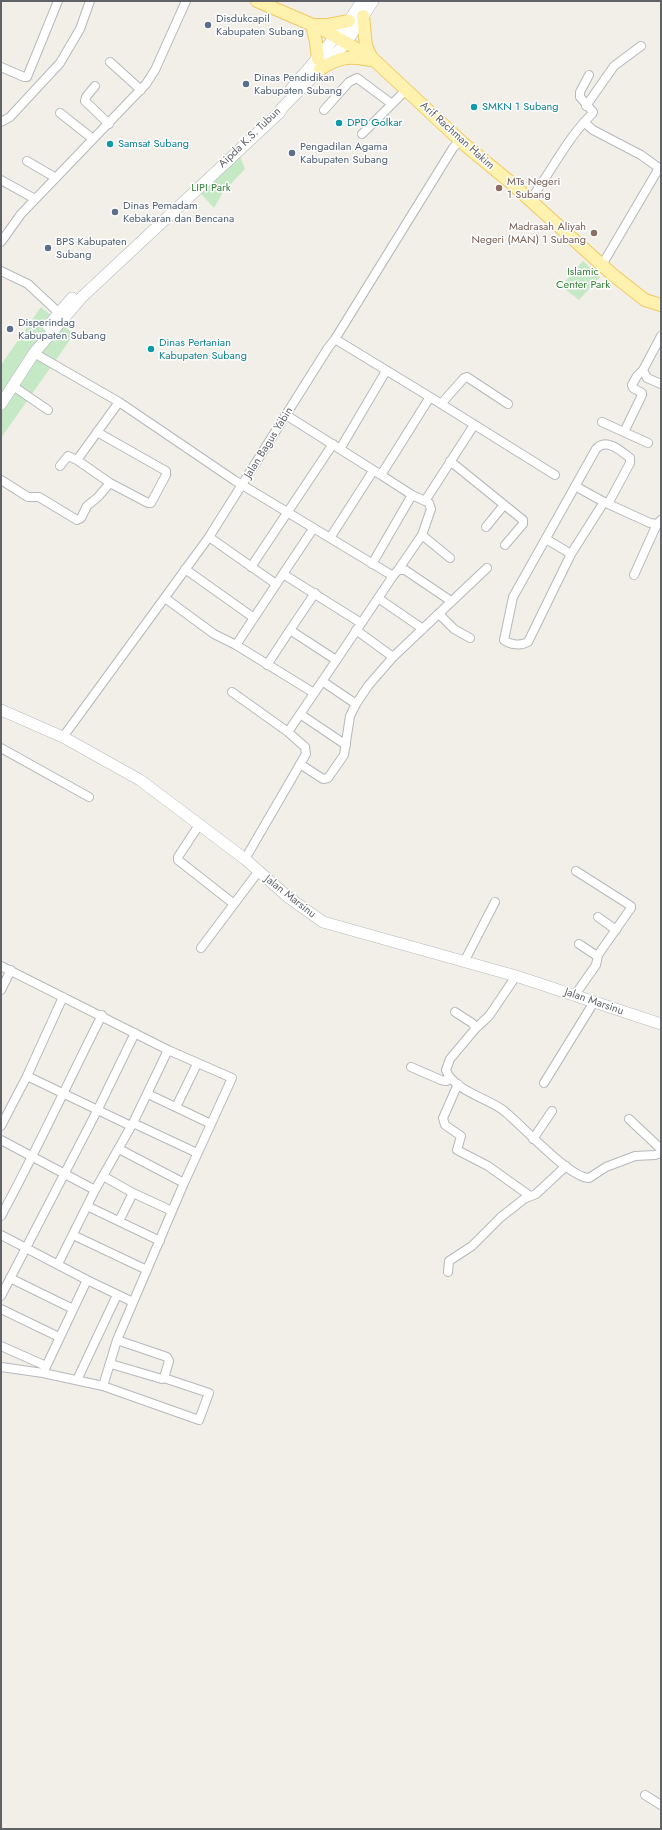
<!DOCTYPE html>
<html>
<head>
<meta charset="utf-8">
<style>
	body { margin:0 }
	#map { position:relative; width:662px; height:1830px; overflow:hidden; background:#f1efe8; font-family:Jost,sans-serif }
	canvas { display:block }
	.frame { position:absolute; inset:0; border:2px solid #5f6368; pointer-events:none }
</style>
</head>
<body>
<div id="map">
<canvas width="662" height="1830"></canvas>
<div class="frame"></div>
</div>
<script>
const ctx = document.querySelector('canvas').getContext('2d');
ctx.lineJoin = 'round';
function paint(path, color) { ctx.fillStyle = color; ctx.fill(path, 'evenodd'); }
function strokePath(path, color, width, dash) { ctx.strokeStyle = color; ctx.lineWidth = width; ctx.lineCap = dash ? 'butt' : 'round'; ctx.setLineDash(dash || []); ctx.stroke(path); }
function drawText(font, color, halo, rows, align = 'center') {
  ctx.font = font + ' Jost,sans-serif'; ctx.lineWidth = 3; ctx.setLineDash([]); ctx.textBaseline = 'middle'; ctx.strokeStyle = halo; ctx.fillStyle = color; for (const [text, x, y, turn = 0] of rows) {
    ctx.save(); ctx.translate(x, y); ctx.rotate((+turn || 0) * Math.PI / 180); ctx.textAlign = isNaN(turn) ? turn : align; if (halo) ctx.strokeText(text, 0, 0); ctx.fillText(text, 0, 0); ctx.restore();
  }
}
paint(new Path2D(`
	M237,148L245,169L223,192L214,208L195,187Z
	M583,261L600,277L579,300L561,286Z
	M41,307L74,334L1,438V365Z`), '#c5e8c5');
const street = new Path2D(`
	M110,62L141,90
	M1,67L24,77H27L58,1
	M95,86L86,97L85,101L109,124
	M586,106L614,66L641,46
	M324,110L349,82L357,78L392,104
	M60,113L93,139
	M1,122L10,117L60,63L80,29L90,1
	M584,122L593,130L641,155L659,168L602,265
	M362,134L406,90
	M27,161L56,178
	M1,180L35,199
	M529,201C551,173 566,139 592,114L593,112L580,97V92L589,75
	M1,242L21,214L146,84L155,70L186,1
	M1,271L28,284L58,312
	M661,336L643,370L647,378L661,384
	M34,353L119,402L234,480L393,576
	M13,386L48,410
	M430,397L555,475
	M441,404L464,378L467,377L508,404
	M286,415L381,475L430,397L335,339
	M602,422L648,443
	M97,432L166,471V475L151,503H148L110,483L77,460L119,402
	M624,432L642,395V393L633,388L632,385L637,376L643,370
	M340,449L386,371
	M450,461L523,520V524L505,545
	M60,466L68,456L77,460
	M1,480L28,497H39L77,520L81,518L87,506L98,497L110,483
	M575,486L604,502L650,523L657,524L661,520
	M412,495L425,501L474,425
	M604,502L571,554L528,642C521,646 510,645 504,640L513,597L596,449C606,437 621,451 630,458V463L608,504
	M486,527L504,505
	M422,535L450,558
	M209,537L276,584
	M330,538L373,471
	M546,539L571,554
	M372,564L412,495L381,475
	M251,567L333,444
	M185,569L254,618
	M398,570L422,535L431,509L429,503L425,501
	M283,574L313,529
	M634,575L657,524
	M165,598L214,634L236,645L314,693
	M378,598L423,629
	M439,614L454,629L470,638
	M290,630L315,593
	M356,630L393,657L487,568
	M236,645L283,574L361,623
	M267,665L290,630L336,660
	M322,681L356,704
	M232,692L288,732
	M300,714L346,745
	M63,737L209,537L328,348L335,339L453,148L460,140
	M1,748L89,797
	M300,764L323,779L328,778L344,755L350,716L356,704L368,686L393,657
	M199,825L178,857V860L234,904
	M245,859L306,754L305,747L288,732L393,576L398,570H405L451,601
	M598,917L616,930
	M579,944L597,956
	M201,948L258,872
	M464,962L495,902
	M1,966L168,1050L232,1078L184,1183L117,1340L103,1386
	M1,990L11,970
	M575,995L596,965L598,955L631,908V906L576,871
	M455,1012L472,1023L476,1028L489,1016L516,976
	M476,1028L450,1059L446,1070C453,1090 487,1098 503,1110C521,1124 569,1178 589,1178L606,1167L635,1156L655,1155L661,1153
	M411,1067L441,1080L446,1081L451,1079
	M27,1076L131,1126
	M544,1083L594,1002
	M458,1084L443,1118L445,1125L461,1136L457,1150L488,1166L530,1196
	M148,1094L211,1124
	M176,1107L197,1064
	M629,1119L661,1149
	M133,1123L197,1153
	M1,1126L27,1076L63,997
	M533,1139L552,1111
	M1,1140L95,1190
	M119,1149L184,1183
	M103,1176L133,1193L172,1211
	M87,1206L160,1241
	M1,1216C37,1150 68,1082 102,1015
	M119,1221L133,1193
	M1,1235L87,1280L133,1302
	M73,1235L147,1270
	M58,1264L95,1190L133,1123L168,1050
	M448,1272L449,1261L472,1246L501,1217L524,1199L536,1194L566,1166
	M10,1278L73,1309
	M1,1296L97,1111L135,1033
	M1,1309L59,1337
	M1,1346L46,1366
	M111,1364L162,1379L164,1378L169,1361L167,1357L117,1340
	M1,1367L43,1373L103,1386L199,1420L209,1393L164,1378
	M43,1373L87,1280
	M77,1380L117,1295
	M645,1795L661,1805`);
const secondary = new Path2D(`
	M291,89L349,21L362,1
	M48,326L72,298
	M1,404L34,353L82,297L280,112L282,108L346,43L373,1
	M1,710L63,737L140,780L245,859L288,897L323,922L516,976L661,1024`);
const primary = new Path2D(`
	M257,1L322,29L371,57L464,144L510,182L613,275L645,300L661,305
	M363,16L366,46L371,57
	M312,25L316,42L318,59
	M316,25H328L349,21
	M320,69C338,58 348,55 369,60`);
strokePath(street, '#b5b8bc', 10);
strokePath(secondary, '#b6babf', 12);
strokePath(primary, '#f2c960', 14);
strokePath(street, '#fff', 8);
strokePath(secondary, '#fff', 11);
strokePath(primary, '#fff2af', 12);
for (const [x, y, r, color] of [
	[208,25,4,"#5c6f8a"],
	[246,84,4,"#5c6f8a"],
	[474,107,4,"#0f9aa8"],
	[339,123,4,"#0f9aa8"],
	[110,144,4,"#0f9aa8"],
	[292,153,4,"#5c6f8a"],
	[499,188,4,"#8d6e63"],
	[115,212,4,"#5c6f8a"],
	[594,233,4,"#8d6e63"],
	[48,248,4,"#5c6f8a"],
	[10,329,4,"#5c6f8a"],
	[151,349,4,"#0f9aa8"]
]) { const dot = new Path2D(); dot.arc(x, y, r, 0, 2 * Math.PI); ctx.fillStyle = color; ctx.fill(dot); strokePath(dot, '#fff', 1.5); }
drawText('11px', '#4e5e75', '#fff', [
	["Disdukcapil",216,19],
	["Kabupaten Subang",216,32],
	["Dinas Pendidikan",254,78],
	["Kabupaten Subang",254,91],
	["Pengadilan Agama",300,147],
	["Kabupaten Subang",300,160],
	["Dinas Pemadam",123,206],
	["Kebakaran dan Bencana",123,219],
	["BPS Kabupaten",56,242],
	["Subang",56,255],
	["Disperindag",18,323],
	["Kabupaten Subang",18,336]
], 'left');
drawText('11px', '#0d838f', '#fff', [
	["SMKN 1 Subang",482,107],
	["DPD Golkar",347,123],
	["Samsat Subang",118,144],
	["Dinas Pertanian",159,343],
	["Kabupaten Subang",159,356]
], 'left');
drawText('11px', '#5f6368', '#fff', [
	["Arif Rachman Hakim",457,136,42],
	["Aipda K.S. Tubun",250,138,-44],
	["Jalan Bagus Yabin",269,443,-58],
	["Jalan Marsinu",290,897,38],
	["Jalan Marsinu",594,1002,19]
]);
drawText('11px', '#785e54', '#fff', [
	["MTs Negeri",507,182],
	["1 Subang",507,195],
	["Madrasah Aliyah",586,227,"right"],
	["Negeri (MAN) 1 Subang",586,240,"right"]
], 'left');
drawText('11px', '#348238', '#fff', [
	["LIPI Park",211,188],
	["Islamic",583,272],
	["Center Park",583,285]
]);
</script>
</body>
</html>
